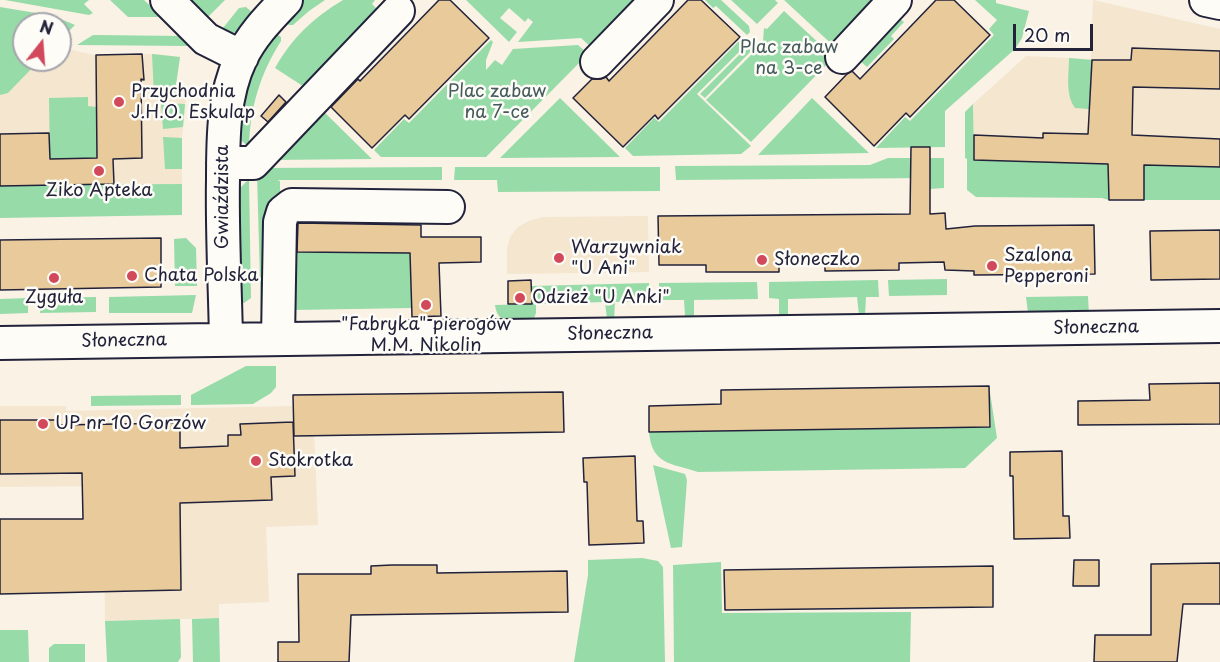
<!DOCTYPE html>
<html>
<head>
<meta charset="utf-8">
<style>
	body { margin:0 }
	#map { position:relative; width:1220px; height:662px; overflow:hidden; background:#f9f2e5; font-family:"Playpen Sans",sans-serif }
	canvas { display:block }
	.north { position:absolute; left:12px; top:12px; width:60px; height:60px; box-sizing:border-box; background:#fdfcf7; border:2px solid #a5a5ac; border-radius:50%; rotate:17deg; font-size:16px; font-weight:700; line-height:24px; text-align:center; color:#22223b }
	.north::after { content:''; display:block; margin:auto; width:21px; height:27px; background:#d1495b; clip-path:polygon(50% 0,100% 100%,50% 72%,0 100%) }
	.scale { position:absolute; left:1013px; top:24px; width:80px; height:27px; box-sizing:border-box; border:3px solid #22223b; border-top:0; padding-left:8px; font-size:18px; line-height:21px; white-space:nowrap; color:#22223b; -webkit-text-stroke:4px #fdfcf7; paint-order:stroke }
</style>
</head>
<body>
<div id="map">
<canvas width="1220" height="662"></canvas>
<div class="north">N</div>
<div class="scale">20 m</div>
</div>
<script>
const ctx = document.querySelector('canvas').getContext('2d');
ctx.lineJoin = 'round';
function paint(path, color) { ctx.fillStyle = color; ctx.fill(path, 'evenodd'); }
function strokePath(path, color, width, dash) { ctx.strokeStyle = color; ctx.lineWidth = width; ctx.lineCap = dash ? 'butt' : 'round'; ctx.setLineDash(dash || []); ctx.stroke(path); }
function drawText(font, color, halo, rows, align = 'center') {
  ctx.font = font + ' "Playpen Sans",sans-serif'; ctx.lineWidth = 5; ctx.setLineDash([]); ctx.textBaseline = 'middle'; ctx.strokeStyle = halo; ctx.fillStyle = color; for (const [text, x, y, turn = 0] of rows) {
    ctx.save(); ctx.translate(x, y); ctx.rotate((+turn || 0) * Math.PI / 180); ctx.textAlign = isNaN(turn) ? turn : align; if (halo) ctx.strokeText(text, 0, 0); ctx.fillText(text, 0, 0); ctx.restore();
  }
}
paint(new Path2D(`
	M1093,0L1220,29V167L974,160L973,104L1026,56L1091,59Z
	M60,47L94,55L157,54L180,57L176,85L187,87L182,138V184L0,186V95L8,93L40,60H60Z
	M648,216L649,272L507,274V249L510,237L518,227L529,221L543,217Z
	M0,406H66V411L293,406L294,435H314L318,525L266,527L269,602L219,604V618L105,621L104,486L0,487Z`), '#f4e6cf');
paint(new Path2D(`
	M5,0H89L84,4L93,13L89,15Z
	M110,0H144L162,17H128Z
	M189,0H225L207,18Z
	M300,0H325L309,11L293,25H289L282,20Z
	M343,0H375L372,4L382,14L309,90L275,68C292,38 313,18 343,0Z
	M466,0H638L593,49L581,38L518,42L533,22L528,18L525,22L509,8L500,18L517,32L509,42Z
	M705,0H721L749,26L750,32L747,35L716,6L713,8Z
	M731,0H775L778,3L757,24Z
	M784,0H878L837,49Z
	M975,0H996V3L1029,11L1022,38L1015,49L945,111V147L876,148L905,117L910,121L994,35L989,29L997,20Z
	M0,7L54,16L75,25L60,40V24H24V60H40L8,93L0,95Z
	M246,7L254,14C242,30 240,35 219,33L239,8Z
	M784,11L834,57L751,142L706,100L759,47L763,41L764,28L767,29Z
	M894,14L904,22L891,36L894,39L867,67L858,59Z
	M273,31L281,37V41C260,74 250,108 249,147L237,137L248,77Z
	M93,35L182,36L188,46L77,45Z
	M741,39L747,44L697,94L751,146L741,154L633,156L625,148L654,118L659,122Z
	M491,40L493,42L486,60V70L495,60L502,65L513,49L578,45L588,54L486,157H381L374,150L404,119L409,123Z
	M751,43L755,47L705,98L700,94Z
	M152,54L180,57L176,85L187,87L186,96L154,95Z
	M1069,58L1092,60L1089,109L1075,108C1065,94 1069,75 1069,58Z
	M88,97V106L97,107V156L95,158L50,159L49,98Z
	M560,98L620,157L500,158Z
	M812,98L869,153L758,155Z
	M161,103L185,104L183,127L163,129Z
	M973,104L974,160L1220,167V200H1144V178L1109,177V200L1102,198L976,197L967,190V159L965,158V112Z
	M318,106L372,159L268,160Z
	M163,137L182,138V169H165Z
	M888,158H944V188L930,189L929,178L676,180L675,166L870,165Z
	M442,167V180H277L280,181V200L265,318L261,316L257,174L261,168Z
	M455,167H660V191L498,192L497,180H454Z
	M0,170L1,185L182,184V215L0,218Z
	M249,179L251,298L244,303H235L237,191Z
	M186,238L196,248L197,286H175L174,239Z
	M285,252L414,253L412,308L294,310Z
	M947,279V295L889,296L888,280Z
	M878,280L879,297H866L865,316L859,315L857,297L788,299V314L784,318L779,315V299L769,298V282Z
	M757,282L758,299L694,300V315L693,319H688L685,316L684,300H659V283Z
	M649,283V301L615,302L614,320L607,319L605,302L536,304V313L533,321C516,321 498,327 495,305L532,304V286Z
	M196,295L192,313H109V297Z
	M1088,296L1089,316L1028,313L1026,297Z
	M96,297V312L40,313V298Z
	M28,298V313L0,314V299Z
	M246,366H276V387L271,393L253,404L191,405V395Z
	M989,386L997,438L965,468L698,472C671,463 652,465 649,432L991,427Z
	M181,395V405L91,406V396Z
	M653,465L685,474L687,480L682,547L671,548Z
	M642,558L658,561L663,567L665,662H574L588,575V560Z
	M721,562L722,613L911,612L910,662H674L673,565Z
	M219,618L220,662H193L192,619Z
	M180,619L181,657L178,662H107L105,621Z
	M0,630H28L29,662H0Z
	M54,644H85V662H49V648Z`), '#97dba8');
const building = new Path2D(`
	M439,0H450L489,38L409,119L405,115L372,148L331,107L358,79L360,81Z
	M688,0H701L740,37L658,119L655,115L623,147L573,98L592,79H601L606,77L609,81Z
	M936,0H954L990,35L910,117L906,113L874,146L825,97L847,74L852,71L860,79Z
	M1132,48L1220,51V89L1133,87L1132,135L1220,139V167L1144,165V200H1109L1108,164L974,160V135L1043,138V133L1088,134L1092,60H1131Z
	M142,54L144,80L141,79L142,158L113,159L114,184L0,186V134L49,133L50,159L97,158L96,55Z
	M279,95L286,102L268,122L261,116Z
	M911,147H930V214L945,213L946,229L975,226L1094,225L1095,274L974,275V271L945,270L944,262L899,263V270L825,271V264H779V272H706V265H659L658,216L910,214Z
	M298,223L421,225V237H481V262L439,263L441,316L412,317L410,253L297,252Z
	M1220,230V279L1151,280L1150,231Z
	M161,238V287L0,290V240Z
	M531,280L532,304H508V281Z
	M1220,383V424L1078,425V401L1150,400L1149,384Z
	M989,386L990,427L649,432V406L721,404V390Z
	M563,392L564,432L294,436L293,395Z
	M0,420H58V425L180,423V448L228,446V435H241L240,424L293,422L295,476L271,477L272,500L180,503L181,590L0,594V519H83L82,473L0,474Z
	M1062,451L1063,516H1069L1070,538L1014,539L1013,476H1010V452Z
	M635,456L637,521H643L644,543L589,545L587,482H584L583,458Z
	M1074,560H1099V586H1073Z
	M1220,563V604H1183L1177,662H1094L1095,635H1151V564Z
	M392,565H437V573L567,571L568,612L351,615L349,662H278V642H299L298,574H371V566Z
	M993,566V607L725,610L724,570Z`);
paint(building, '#e8ca9b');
strokePath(building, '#22223b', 1.5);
const minor = new Path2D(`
	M167,0L206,39L242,57
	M1206,0L1220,3
	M842,57L895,0
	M597,62L657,0
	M223,163H253L398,11
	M278,338L280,222L283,212L292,205L448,207
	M226,339C225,286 222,232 223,179C223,138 223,96 241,58C252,35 269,18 286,0
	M0,343L1220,326`);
strokePath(minor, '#22223b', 36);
strokePath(minor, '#fdfcf7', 32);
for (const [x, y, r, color] of [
	[119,102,6,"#d1495b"],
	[99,171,6,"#d1495b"],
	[559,258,6,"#d1495b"],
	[762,260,6,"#d1495b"],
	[992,266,6,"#d1495b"],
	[132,276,6,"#d1495b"],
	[54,278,6,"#d1495b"],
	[520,298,6,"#d1495b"],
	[426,305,6,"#d1495b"],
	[43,424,6,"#d1495b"],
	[256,461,6,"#d1495b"]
]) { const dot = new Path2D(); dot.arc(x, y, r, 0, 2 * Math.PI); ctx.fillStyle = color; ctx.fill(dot); strokePath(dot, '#fdfcf7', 2); }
drawText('18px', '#455a5c', '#fdfcf7', [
	["Plac zabaw",789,48],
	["na 3-ce",789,69],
	["Plac zabaw",497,92],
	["na 7-ce",497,113]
]);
drawText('18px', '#22223b', '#fdfcf7', [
	["Przychodnia",131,92],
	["J.H.O. Eskulap",131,113],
	["Ziko Apteka",99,191,"center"],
	["Warzywniak",571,248],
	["\"U Ani\"",571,269],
	["Szalona",1004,256],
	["Pepperoni",1004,277],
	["Słoneczko",774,260],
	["Chata Polska",144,276],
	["Zyguła",54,298,"center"],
	["Odzież \"U Anki\"",532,298],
	["\"Fabryka\" pierogów",426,325,"center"],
	["M.M. Nikolin",426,346,"center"],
	["UP nr 10 Gorzów",55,424],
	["Stokrotka",268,461]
], 'left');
drawText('18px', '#22223b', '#fdfcf7', [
	["Gwiaździsta",223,197,-90],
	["Słoneczna",1096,328,-1],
	["Słoneczna",610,334,-1],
	["Słoneczna",124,341,-1]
]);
</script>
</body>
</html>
